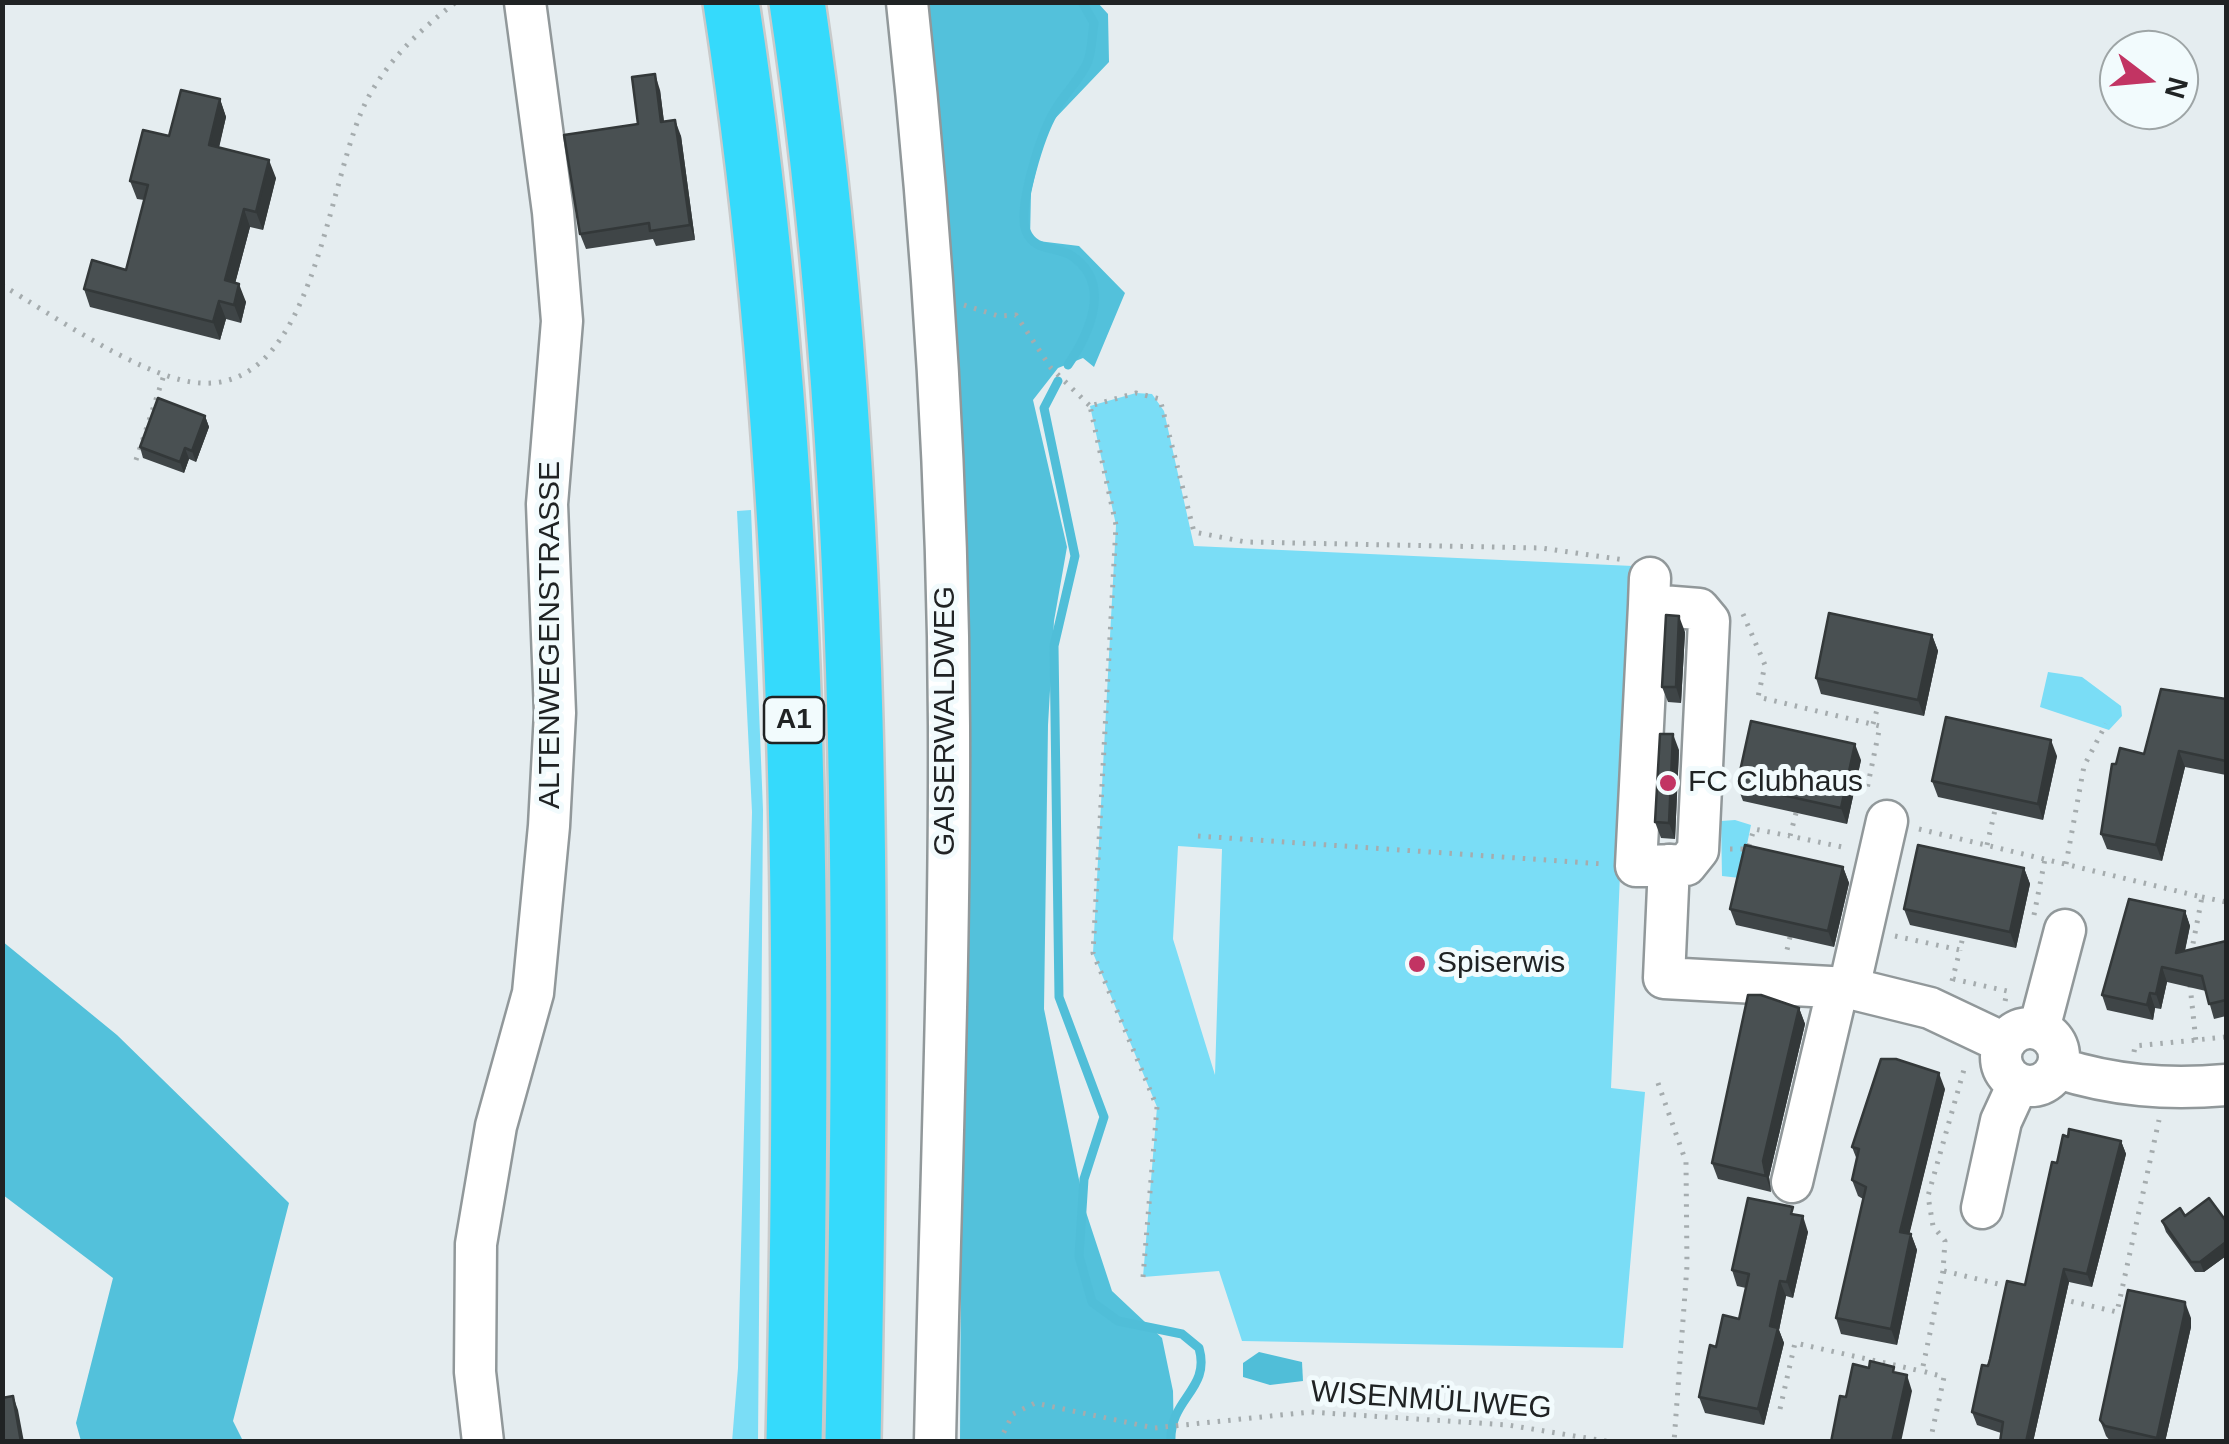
<!DOCTYPE html>
<html>
<head>
<meta charset="utf-8">
<style>
	body { margin:0 }
	#map { position:relative; width:2229px; height:1444px; overflow:hidden; background:#e5edf0; font-family:Arial,sans-serif }
	canvas { display:block }
	.frame { position:absolute; inset:0; border:5px solid #202324; pointer-events:none }
	.north { position:absolute; left:2099px; top:30px; width:100px; height:100px; box-sizing:border-box; background:#f2fbfd; border:2px solid #9ea5a6; border-radius:50%; rotate:106deg; font-size:28px; font-weight:700; line-height:40px; text-align:center; color:#202324 }
	.north::after { content:''; display:block; margin:auto; width:35px; height:45px; background:#c23463; clip-path:polygon(50% 0,100% 100%,50% 72%,0 100%) }
</style>
</head>
<body>
<div id="map">
<canvas width="2229" height="1444"></canvas>
<div class="frame"></div>
<div class="north">N</div>
</div>
<script>
const ctx = document.querySelector('canvas').getContext('2d');
ctx.lineJoin = 'round';
function paint(path, color) { ctx.fillStyle = color; ctx.fill(path, 'evenodd'); }
function strokePath(path, color, width, dash) { ctx.strokeStyle = color; ctx.lineWidth = width; ctx.lineCap = dash ? 'butt' : 'round'; ctx.setLineDash(dash || []); ctx.stroke(path); }
function drawText(font, color, halo, rows, align = 'center') {
  ctx.font = font + ' Arial,sans-serif'; ctx.lineWidth = 10; ctx.setLineDash([]); ctx.textBaseline = 'middle'; ctx.strokeStyle = halo; ctx.fillStyle = color; for (const [text, x, y, turn = 0] of rows) {
    ctx.save(); ctx.translate(x, y); ctx.rotate((+turn || 0) * Math.PI / 180); ctx.textAlign = isNaN(turn) ? turn : align; if (halo) ctx.strokeText(text, 0, 0); ctx.fillText(text, 0, 0); ctx.restore();
  }
}
paint(new Path2D(`
	M1136,393L1152,394L1164,411L1194,546L1633,566L1611,1088L1645,1092L1623,1348L1242,1341L1219,1271L1143,1277L1157,1107L1093,953L1116,525L1090,406ZM1178,846L1222,849L1215,1075L1173,939Z
	M751,510L763,810L758,1441L732,1442L738,1368L752,812L737,511Z
	M2048,672L2082,677L2121,706L2122,716L2109,730L2040,707Z
	M1735,820L1751,825L1740,878L1722,876L1721,821Z`), '#7addf6');
paint(new Path2D(`
	M923,3H1098L1108,14L1109,62L1046,128L1031,192L1030,240L1079,246L1125,293L1094,367L1083,358L1058,368L1033,400L1067,547L1054,621L1048,725L1044,1009L1085,1209L1112,1291L1162,1338L1173,1391L1174,1441H960L962,1053Z
	M2,941L117,1035L289,1203L233,1421L243,1441H81L76,1423L113,1278L3,1195Z`), '#53c1db');
paint(new Path2D(`
	M1259,1352L1302,1362L1303,1381L1270,1385L1243,1377V1363Z`), '#50bed8');
strokePath(new Path2D(`
	M1068,365C1089,334 1113,284 1072,256C1056,245 1035,253 1026,231C1017,208 1041,134 1054,112C1063,95 1081,79 1088,61C1092,50 1092,35 1094,23L1082,2
	M1058,381L1044,408L1075,556L1054,646L1059,997L1104,1117L1084,1179L1079,1256L1092,1302L1118,1321L1182,1334L1199,1348C1211,1390 1169,1398 1171,1442`), '#50bed8', 9);
const minor = new Path2D(`
	M907,2C933,242 948,484 949,725C950,964 940,1203 935,1442
	M1649,605L1699,609L1709,621L1698,850L1686,865L1636,866L1649,605L1650,578
	M1669,865L1664,978L1849,988L1930,1008L2004,1043
	M1849,988L1887,821
	M2001 1057a29 29 0 1 1 58 0a29 29 0 1 1-58 0Z
	M2039,1029L2065,930
	M2058,1068C2114,1086 2167,1090 2226,1085
	M1792,1182L1838,987
	M1982,1208L2001,1121L2018,1084
	M483,1442L475,1372L476,1244L496,1126L533,993L549,826L555,713L547,504L562,321L553,212L525,2`);
const highway = new Path2D(`
	M731,2C804,478 805,961 794,1442
	M797,2C868,480 862,960 853,1442`);
strokePath(minor, '#91989a', 45);
strokePath(highway, '#c9caca', 60);
strokePath(new Path2D(`
	M2,285C52,315 136,373 191,382C318,402 326,172 369,96C390,58 421,29 456,2
	M964,305L998,316L1016,315L1051,368L1090,406
	M136,460L164,375
	M1743,614L1765,665L1758,697L1880,726L1866,794
	M1873,724L1878,706
	M1796,813L1790,836L1847,848
	M1919,829L2202,897L2191,954
	M1198,836L1604,864
	M1987,845L1995,810
	M1730,849H1748L1754,829L1790,836
	M2066,864L2084,766L2106,724
	M2202,897L2226,902
	M2034,915L2045,859
	M1895,936L1960,950L1963,936
	M1790,937L1787,950L1792,951
	M1953,979L2007,991L2004,1007
	M1952,981L1960,950
	M2190,985L2196,1042
	M2134,1052L2135,1046L2226,1037
	M1658,1083L1686,1162L1687,1266L1674,1442
	M1944,1271L2011,1287
	M1143,1277L1157,1107L1093,953L1116,525L1090,406L1136,393L1160,399L1194,532L1246,542L1541,548L1625,560
	M2061,1299L2117,1312L2159,1120
	M1780,1409L1795,1343L1921,1371
	M999,1442L1013,1414L1035,1403L1154,1428L1310,1412L1508,1425L1611,1442
	M1930,1442L1944,1377L1922,1371L1943,1271L1945,1241L1933,1226L1928,1196L1965,1066`), '#a5acae', 5, [2.5, 8]);
strokePath(minor, '#fff', 40);
strokePath(highway, '#35dafc', 55);
paint(new Path2D(`
	M660,90L664,122L681,136L695,240L656,246L653,239L586,249L580,234L638,124Z
	M220,99L226,117L219,148L276,178L263,230L250,227L235,283L246,302L241,323L226,319L220,340L90,307L84,289L126,270L144,200L137,199L130,181L169,136Z
	M205,416L209,427L196,462L189,459L184,473L143,458L140,447Z
	M1685,632L1681,703L1668,702L1662,687Z
	M1932,635L1938,651L1924,716L1821,694L1816,678Z
	M2226,699V775L2185,767L2162,861L2107,849L2101,834L2116,764L2144,754Z
	M1679,750L1675,839L1661,838L1655,822Z
	M2057,756L2043,820L1938,797L1932,781Z
	M1861,760L1847,824L1743,801L1737,785Z
	M1843,867L1849,883L1834,947L1736,925L1730,909Z
	M2024,868L2030,884L2016,948L1910,925L1904,909Z
	M2185,911L2190,926L2185,951L2226,941V1016L2214,1019L2206,991L2167,982L2161,1009L2155,1008L2153,1020L2107,1010L2102,995Z
	M1799,1008L1805,1024L1769,1177L1771,1192L1718,1179L1712,1163Z
	M1945,1089L1909,1234H1911L1917,1250L1897,1345L1841,1334L1836,1318L1863,1199L1858,1196L1852,1180L1857,1160L1852,1147Z
	M2068,1137L2121,1141L2126,1154L2092,1287L2069,1282L2033,1442H2000L2001,1433L1977,1425L1972,1412L1988,1366L2025,1285L2057,1163Z
	M1795,1215L1808,1232L1793,1298L1786,1296L1779,1330L1784,1343L1764,1425L1705,1413L1699,1397L1716,1347L1739,1319L1746,1288L1737,1286L1732,1270Z
	M2185,1216L2226,1221V1256L2204,1272H2195L2166,1232L2162,1221Z
	M2191,1318V1327L2165,1442H2111L2106,1436L2100,1420Z`), '#3f4547');
paint(new Path2D(`
	M655,74L660,90L666,138L661,122Z
	M220,99L226,117L215,163L209,145Z
	M675,120L681,136L695,240L690,225Z
	M269,160L276,178L263,230L256,212Z
	M244,209L250,227L231,299L225,280Z
	M239,284L246,302L241,323L234,305Z
	M219,301L226,319L220,340L213,322Z
	M205,416L209,427L196,462L192,451Z
	M185,448L189,459L184,473L180,462Z
	M1679,616L1685,632L1681,703L1676,687Z
	M1932,635L1938,651L1924,716L1918,700Z
	M1673,734L1679,750L1675,839L1669,823Z
	M2051,740L2057,756L2043,820L2038,804Z
	M1855,744L1861,760L1847,824L1841,808Z
	M2179,751L2185,767L2162,861L2156,845Z
	M1843,867L1849,883L1834,947L1828,931Z
	M2024,868L2030,884L2016,948L2010,932Z
	M2185,911L2190,926L2181,968L2176,953Z
	M2162,967L2167,982L2161,1009L2156,994Z
	M2150,993L2155,1008L2153,1020L2147,1005Z
	M1799,1008L1805,1024L1769,1177L1771,1192L1766,1176L1763,1161Z
	M1939,1073L1945,1089L1906,1248L1900,1232Z
	M2121,1141L2126,1154L2092,1287L2087,1274Z
	M1803,1216L1808,1232L1793,1298L1787,1282Z
	M1911,1234L1917,1250L1897,1345L1891,1329Z
	M2226,1242V1256L2204,1272L2200,1262Z
	M2064,1269L2069,1282L2033,1442H2026Z
	M1780,1281L1786,1296L1779,1330L1784,1343L1764,1425L1758,1409L1770,1326Z
	M2185,1302L2191,1318V1327L2165,1442H2158L2157,1438Z
	M1907,1375L1912,1391L1901,1442H1892Z
	M13,1396L18,1410L24,1442H21Z`), '#333839');
const building = new Path2D(`
	M655,74L661,122L675,120L690,225L650,231L649,223L580,234L564,135L638,124L632,77Z
	M181,90L220,99L209,145L269,160L256,212L244,209L225,280L239,284L234,305L219,301L213,322L84,289L92,260L126,270L148,185L130,181L143,130L169,136Z
	M158,398L205,416L192,451L185,448L180,462L140,447Z
	M1829,613L1932,635L1918,700L1816,678Z
	M1666,615L1679,616L1676,687H1662Z
	M2161,689L2226,699V761L2179,751L2156,845L2101,834L2112,764H2116L2120,748L2144,754Z
	M1946,717L2051,740L2038,804L1932,781Z
	M1751,721L1855,744L1841,808L1737,785Z
	M1660,734H1673L1669,823L1655,822Z
	M1745,845L1843,867L1828,931L1730,909Z
	M1918,845L2024,868L2010,932L1904,909Z
	M2129,899L2185,911L2176,953L2226,941V1000L2209,1004L2202,976L2162,967L2156,994L2150,993L2147,1005L2102,995Z
	M1748,995H1761L1799,1008L1763,1161L1766,1176L1712,1163Z
	M1881,1059H1896L1939,1073L1900,1232L1911,1234L1891,1329L1836,1318L1866,1187L1852,1180L1859,1149L1852,1147Z
	M2069,1129L2121,1141L2087,1274L2064,1269L2026,1442H2000L2003,1422L1972,1412L1982,1365L1988,1366L1990,1359L2007,1281L2025,1285L2052,1162L2057,1163L2063,1135L2068,1137Z
	M1748,1198L1793,1207L1791,1214L1803,1216L1787,1282L1780,1281L1770,1326L1778,1328L1758,1409L1699,1397L1710,1345L1716,1347L1723,1315L1739,1319L1749,1274L1732,1270Z
	M2209,1198L2226,1221V1242L2200,1262H2191L2162,1221L2180,1208L2185,1216Z
	M2128,1290L2185,1302V1311L2157,1438L2105,1426L2100,1420Z
	M1870,1361L1894,1367L1893,1372L1907,1375L1892,1442H1831L1840,1396L1846,1397L1853,1364L1869,1368Z
	M13,1396L21,1442H2V1398Z`);
paint(building, '#495052');
strokePath(building, '#333839', 2.5);
for (const [x, y, r, color] of [
	[1668,783,10,"#c23463"],
	[1417,964,10,"#c23463"]
]) { const dot = new Path2D(); dot.arc(x, y, r, 0, 2 * Math.PI); ctx.fillStyle = color; ctx.fill(dot); strokePath(dot, '#f2fbfd', 4); }
for (const [x, y, w] of [
	[794,720,60]
]) { const box = new Path2D(); box.roundRect(x - w / 2, y - 23, w, 46, 8); ctx.fillStyle = '#f2fbfd'; ctx.fill(box); strokePath(box, '#202324', 2.5); }
drawText('bold 28px', '#202324', null, [
	["A1",794,720]
]);
drawText('30px', '#202324', '#f2fbfd', [
	["ALTENWEGENSTRASSE",551,635,-90],
	["GAISERWALDWEG",946,721,-90],
	["WISENMÜLIWEG",1431,1401,4]
]);
drawText('30px', '#202324', '#f2fbfd', [
	["FC Clubhaus",1688,783],
	["Spiserwis",1437,964]
], 'left');
</script>
</body>
</html>
